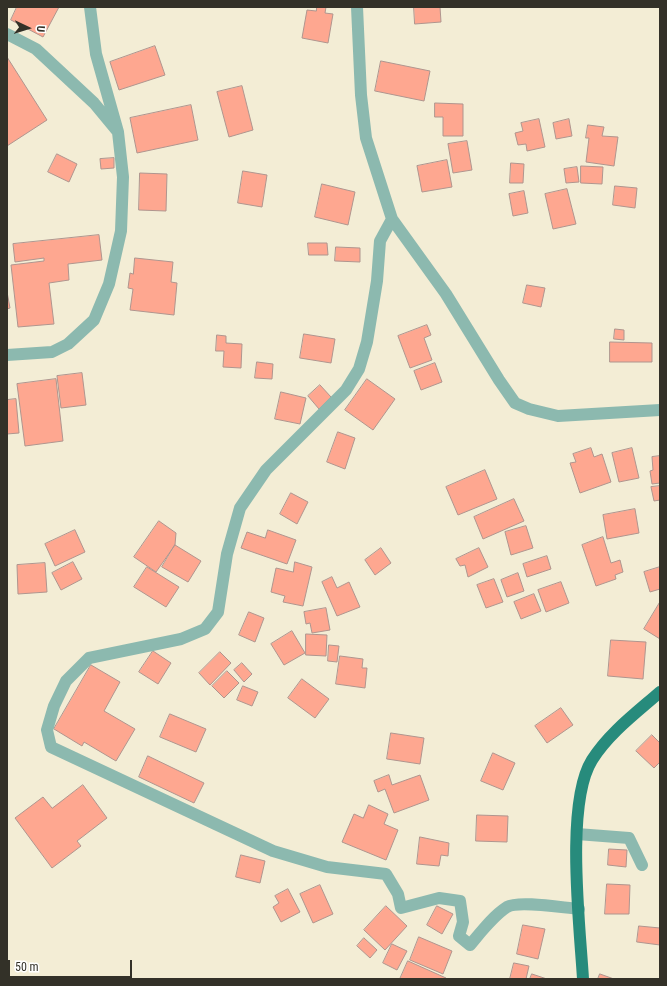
<!DOCTYPE html>
<html>
<head>
<meta charset="utf-8">
<style>
	body { margin:0 }
	#map { position:relative; width:667px; height:986px; overflow:hidden; background:#f3edd5; font-family:"Roboto Condensed",sans-serif }
	canvas { display:block }
	.frame { position:absolute; inset:0; border:8px solid #333128; pointer-events:none }
	.north { position:absolute; left:8px; top:8px; width:40px; height:40px; -webkit-text-stroke:3px #fff; paint-order:stroke; rotate:94deg; font-size:11px; font-weight:700; line-height:16px; text-align:center; color:#333128 }
	.north::after { content:''; display:block; margin:auto; width:14px; height:18px; background:#333128; clip-path:polygon(50% 0,100% 100%,50% 72%,0 100%) }
	.scale { position:absolute; left:8px; top:960px; width:124px; height:18px; box-sizing:border-box; border:2px solid #333128; border-top:0; padding-left:5px; font-size:12px; line-height:14px; white-space:nowrap; color:#333128; -webkit-text-stroke:3px #fff; paint-order:stroke }
</style>
</head>
<body>
<div id="map">
<canvas width="667" height="986"></canvas>
<div class="frame"></div>
<div class="north">U</div>
<div class="scale">50 m</div>
</div>
<script>
const ctx = document.querySelector('canvas').getContext('2d');
ctx.lineJoin = 'round';
function paint(path, color) { ctx.fillStyle = color; ctx.fill(path, 'evenodd'); }
function strokePath(path, color, width, dash) { ctx.strokeStyle = color; ctx.lineWidth = width; ctx.lineCap = dash ? 'butt' : 'round'; ctx.setLineDash(dash || []); ctx.stroke(path); }
const building = new Path2D(`
	M17,7H59L43,37L11,20Z
	M317,7H326L325,13L333,14L328,43L302,38L307,10L316,11Z
	M414,7H440L441,22L415,24Z
	M155,46L165,75L119,90L110,62Z
	M7,57L47,120L7,146Z
	M381,61L430,71L424,101L375,91Z
	M242,86L253,130L229,137L217,92Z
	M435,103L463,104V136H443V117H435Z
	M191,105L198,140L137,153L130,118Z
	M539,119L545,147L527,151L526,144L518,145L515,133L523,131L521,123Z
	M569,119L572,136L556,139L553,123Z
	M588,125L604,127L602,136L618,137L614,166L586,162L589,138H586Z
	M467,141L472,170L453,173L448,144Z
	M57,154L77,164L69,182L48,172Z
	M114,158V168L101,169L100,159Z
	M447,160L452,187L422,192L417,166Z
	M511,163L524,164L523,183H510Z
	M581,166L603,167L602,184L581,183Z
	M577,167L579,182L566,183L564,169Z
	M243,171L267,175L262,207L238,203Z
	M140,173L167,174L166,211L139,210Z
	M322,184L355,192L348,225L315,217Z
	M615,186L637,188L635,208L613,205Z
	M567,189L576,224L553,229L545,194Z
	M524,191L528,213L513,216L509,194Z
	M99,235L102,260L68,264L69,280L49,283L54,324L18,327L11,265L44,261V258L15,262L13,244Z
	M308,243H327L328,255H309Z
	M336,247L360,248V262L335,261Z
	M135,258L173,262L171,282L177,283L174,315L130,310L133,289L128,288L130,273L133,274Z
	M527,285L545,288L541,307L523,303Z
	M7,292L10,308L7,309Z
	M427,325L431,335L424,338L432,360L410,368L398,336Z
	M615,329L624,330V340L614,339Z
	M304,334L335,339L331,363L300,358Z
	M217,335L226,336V343L242,344L241,368L223,367L224,351H216Z
	M610,342L652,343V362H610Z
	M257,362L273,364L272,379L255,378Z
	M435,363L442,382L421,390L414,371Z
	M82,373L86,405L61,408L57,376Z
	M56,379L63,441L25,446L17,384Z
	M367,379L395,399L373,430L345,410Z
	M320,385L331,397L319,409L308,396Z
	M281,392L306,398L300,424L275,419Z
	M16,399L19,433L7,434V400Z
	M338,432L355,438L345,469L327,462Z
	M591,448L594,457L602,454L611,482L580,493L570,463L576,462L573,454Z
	M632,448L639,478L619,482L612,453Z
	M660,456V483L652,484L650,471L653,470L652,457Z
	M485,470L497,499L458,515L446,487Z
	M660,486V500L654,501L651,487Z
	M291,493L308,502L297,524L280,514Z
	M514,499L524,521L483,539L474,517Z
	M635,509L639,533L607,539L603,515Z
	M159,521L176,533L175,545L156,572L134,557Z
	M526,526L533,548L511,555L505,532Z
	M75,530L85,552L55,566L45,544Z
	M268,530L296,540L287,564L241,548L247,532L265,538Z
	M603,537L611,563L620,560L623,572L615,575L616,579L596,586L582,545Z
	M175,545L201,561L188,582L162,567Z
	M381,548L391,563L375,575L365,560Z
	M479,548L488,567L468,577L465,565L460,566L456,559Z
	M547,556L551,569L527,577L523,564Z
	M73,562L82,579L61,590L52,573Z
	M295,562L312,567L303,606L283,602L285,596L271,592L276,568L293,572Z
	M45,563L47,592L18,594L17,565Z
	M147,567L179,587L166,607L134,587Z
	M660,567V589L650,592L644,572Z
	M518,573L524,591L507,597L501,580Z
	M332,577L337,588L349,582L360,607L337,616L322,582Z
	M494,579L503,602L486,608L477,585Z
	M561,582L569,603L546,612L538,590Z
	M534,594L541,611L521,619L514,602Z
	M660,602V639L644,629Z
	M326,608L330,630L312,633L310,623L306,624L304,612Z
	M249,612L264,618L255,642L239,635Z
	M292,631L305,653L284,665L271,644Z
	M306,634L327,635L326,656L306,655Z
	M611,640L646,642L643,679L608,676Z
	M329,645L339,646L337,662L328,661Z
	M153,651L171,663L158,684L139,672Z
	M220,652L231,663L210,685L199,673Z
	M340,656L363,659L362,668H367L365,688L336,684Z
	M242,663L252,674L244,682L234,670Z
	M91,665L120,682L104,711L135,729L116,761L84,742L82,746L54,729Z
	M227,671L239,683L224,698L212,686Z
	M302,679L329,699L315,718L288,698Z
	M243,686L258,692L252,706L237,700Z
	M561,708L573,725L547,743L535,726Z
	M170,714L206,729L196,752L160,737Z
	M391,733L424,738L420,764L387,759Z
	M652,735L660,743V762L654,768L636,751Z
	M493,753L515,763L503,790L481,781Z
	M148,756L204,783L194,803L139,777Z
	M389,775L392,785L420,775L429,800L394,813L385,789L378,792L374,781Z
	M83,785L107,818L77,841L81,846L52,868L15,818L43,797L52,808Z
	M369,805L388,814L384,824L398,830L386,860L342,842L354,814L363,818Z
	M477,815L508,816L507,842L476,841Z
	M420,837L449,843L448,856L441,855L439,866L417,864Z
	M609,849L627,850L626,867L608,865Z
	M241,855L265,861L260,883L236,877Z
	M607,884L630,885L629,914H605Z
	M320,885L333,914L313,923L300,894Z
	M288,889L300,912L281,922L273,907L279,903L275,896Z
	M386,906L407,926L385,950L364,930Z
	M437,906L453,914L442,934L427,925Z
	M523,925L545,929L538,959L517,954Z
	M639,926L660,928V945L637,942Z
	M419,937L452,951L443,974L410,960Z
	M364,938L377,950L370,958L357,946Z
	M392,944L407,951L397,970L383,963Z
	M408,961L446,978L445,979H400Z
	M514,963L529,966L526,979H510Z
	M532,974L547,979H530Z
	M600,974L614,979H598Z`);
paint(building, '#fea790');
strokePath(building, '#af958e', 1);
strokePath(new Path2D(`
	M357,7L361,95L366,138L392,219L446,294L499,380L515,403L529,409L558,416L660,410
	M7,34L36,49L94,103L118,132L96,54L90,7
	M392,219L380,241L377,281L367,342L359,369L346,390L266,470L240,508L227,554L218,612L205,629L181,639L89,658L66,681L54,706L47,730L51,747L273,851L327,867L386,874L398,894L401,908L439,898L460,901L463,922L459,936L470,945C481,932 493,916 507,907C519,900 564,908 579,909
	M7,355L52,352L68,344L94,320L109,284L121,231L123,177L118,132
	M577,834L629,838L642,865`), '#8cb9af', 12);
strokePath(new Path2D(`
	M583,979C580,927 565,803 592,760C609,733 636,713 660,692`), '#278b7c', 12);
</script>
</body>
</html>
